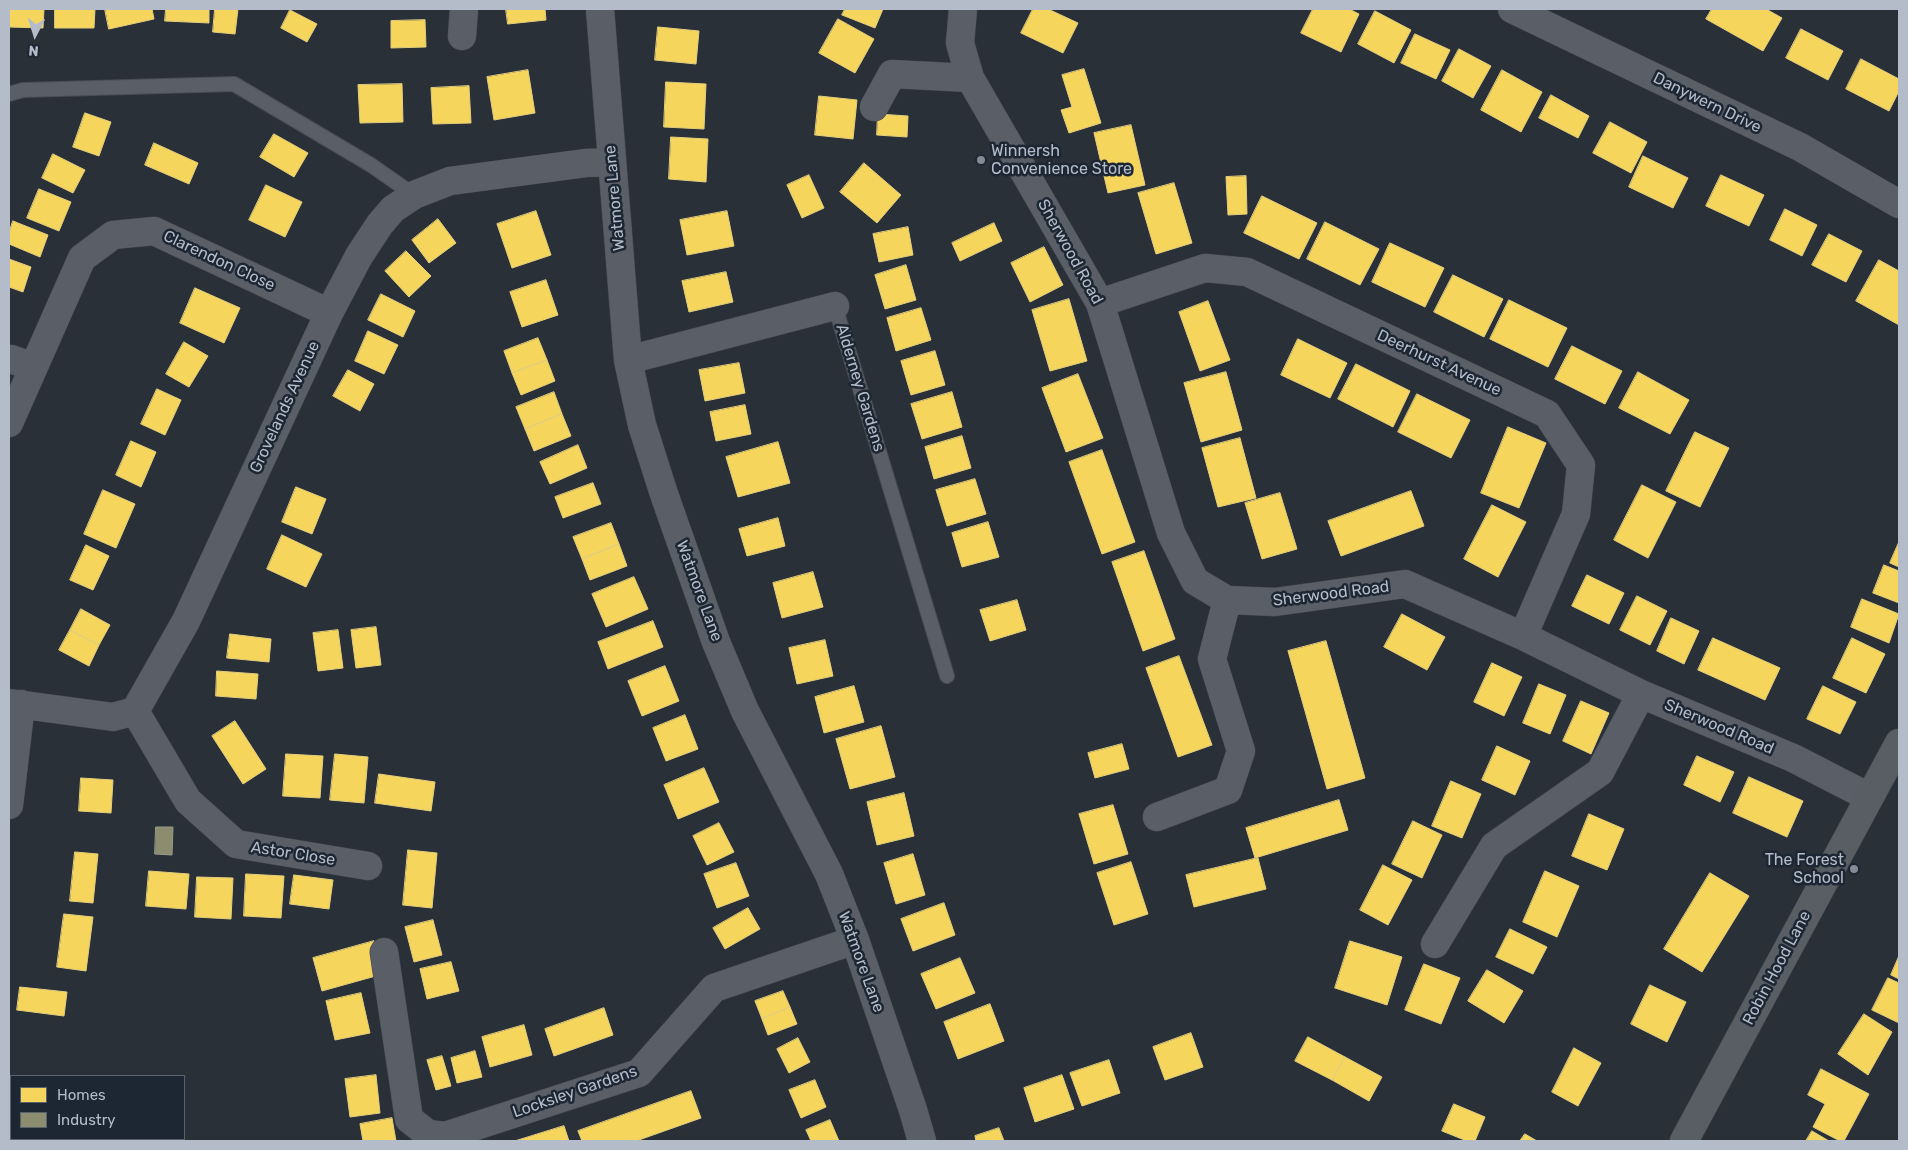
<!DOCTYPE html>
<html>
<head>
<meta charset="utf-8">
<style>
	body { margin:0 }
	#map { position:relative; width:1908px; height:1150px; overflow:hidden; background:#2a3038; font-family:Rubik,sans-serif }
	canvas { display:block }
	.frame { position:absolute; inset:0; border:10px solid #b4bcc9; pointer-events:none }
	.legend { position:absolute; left:10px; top:1075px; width:175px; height:65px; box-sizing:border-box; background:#1d2633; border:1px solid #59626f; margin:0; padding:6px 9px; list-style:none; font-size:15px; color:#b4bcc9 }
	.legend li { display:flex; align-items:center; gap:10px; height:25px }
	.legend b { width:25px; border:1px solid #59626f }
	.north { position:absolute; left:10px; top:10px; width:50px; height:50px; -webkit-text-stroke:4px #1d2633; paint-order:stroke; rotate:185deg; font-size:14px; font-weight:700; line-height:20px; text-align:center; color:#b4bcc9 }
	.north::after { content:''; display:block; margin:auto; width:18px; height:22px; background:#b4bcc9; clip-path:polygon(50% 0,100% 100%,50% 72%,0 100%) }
</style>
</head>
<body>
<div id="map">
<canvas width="1908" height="1150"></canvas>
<div class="frame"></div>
<ul class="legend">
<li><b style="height:14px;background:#f6d55c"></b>Homes</li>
<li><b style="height:14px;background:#8c8c6e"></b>Industry</li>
</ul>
<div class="north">N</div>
</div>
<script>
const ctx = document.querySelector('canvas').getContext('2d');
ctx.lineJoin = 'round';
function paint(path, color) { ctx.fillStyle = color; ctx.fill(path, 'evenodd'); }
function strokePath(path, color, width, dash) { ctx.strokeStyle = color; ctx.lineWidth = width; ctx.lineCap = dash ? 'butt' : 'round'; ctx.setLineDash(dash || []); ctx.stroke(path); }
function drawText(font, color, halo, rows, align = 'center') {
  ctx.font = font + ' Rubik,sans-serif'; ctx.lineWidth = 5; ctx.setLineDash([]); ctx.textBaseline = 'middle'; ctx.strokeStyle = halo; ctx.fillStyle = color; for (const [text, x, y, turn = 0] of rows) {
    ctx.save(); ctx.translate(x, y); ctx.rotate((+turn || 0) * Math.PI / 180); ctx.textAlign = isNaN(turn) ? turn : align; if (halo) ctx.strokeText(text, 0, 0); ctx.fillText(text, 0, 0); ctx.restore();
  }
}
const homes = new Path2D(`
	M9,9H44L43,28L9,27Z
	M55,9H95L94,28H55Z
	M105,9H152L154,19L109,29Z
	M166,9H209V23L165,21Z
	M215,9H238L235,34L213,32Z
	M506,9H545L546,20L508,24Z
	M845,9H883L875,28L842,15Z
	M1033,9H1048L1078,23L1063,53L1021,33Z
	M1313,9H1349L1359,14L1341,52L1301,33Z
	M1712,9H1766L1782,18L1763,51L1706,19Z
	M290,10L317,24L307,42L281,28Z
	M1375,11L1411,30L1394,63L1358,44Z
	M838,19L874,39L855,73L819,53Z
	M425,20L426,47L391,48V21Z
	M658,27L699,31L696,64L655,60Z
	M1801,29L1843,51L1828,80L1786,58Z
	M1415,34L1450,50L1436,79L1401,63Z
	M1459,49L1491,66L1473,98L1442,81Z
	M1861,59L1899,79V91L1889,111L1846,89Z
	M1084,69L1101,123L1069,133L1061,110L1072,107L1062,75Z
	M528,70L535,113L494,120L487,77Z
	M1502,70L1542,92L1521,132L1481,110Z
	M666,82L706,84L704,129L664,127Z
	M402,84L403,122L360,123L358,85Z
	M469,86L471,123L433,124L431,88Z
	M1551,95L1589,116L1578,138L1539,118Z
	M819,96L857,100L853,139L815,135Z
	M85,113L111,122L99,156L73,147Z
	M878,114L908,116L907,137L877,135Z
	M1610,122L1647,142L1631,173L1593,153Z
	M1131,125L1145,185L1108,193L1094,133Z
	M274,134L308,153L294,177L260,157Z
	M671,137L708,139L706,182L669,179Z
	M154,143L198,163L189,184L145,165Z
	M53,154L85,170L73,193L42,178Z
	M1643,156L1688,178L1673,208L1629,187Z
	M864,163L901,195L877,223L840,192Z
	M809,175L824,208L802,218L787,185Z
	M1721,175L1764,195L1749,226L1706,206Z
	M1246,176L1247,214L1228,215L1226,177Z
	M1174,183L1192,243L1156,254L1138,193Z
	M266,185L302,202L285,237L249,220Z
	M39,189L71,202L59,231L27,218Z
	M1262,196L1317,223L1299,259L1244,233Z
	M1785,209L1817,225L1802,256L1770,240Z
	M536,211L551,255L512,268L497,224Z
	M727,211L734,246L687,255L680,220Z
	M438,219L456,243L429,263L412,240Z
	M13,221L48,235L40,257L9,244V233Z
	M1325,222L1379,249L1360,285L1307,259Z
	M994,223L1002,241L960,261L952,243Z
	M908,227L913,255L879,262L873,234Z
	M1829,234L1862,251L1846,282L1812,265Z
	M1390,243L1444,268L1425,307L1372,282Z
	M1044,247L1063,285L1030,302L1011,263Z
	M406,251L431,276L409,297L385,271Z
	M9,259L31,267L23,292L9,287Z
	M1879,260L1899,271V325L1856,301Z
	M906,265L916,300L885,309L875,275Z
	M726,272L733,302L689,312L682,281Z
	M1453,275L1503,299L1484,337L1434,312Z
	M546,280L558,315L522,327L510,292Z
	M195,288L240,308L224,343L180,323Z
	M381,294L415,311L403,337L368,320Z
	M1069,299L1087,361L1050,371L1032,310Z
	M1509,300L1567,328L1548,367L1490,339Z
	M1208,301L1230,360L1200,371L1179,312Z
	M921,308L931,340L896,351L887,318Z
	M368,331L398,345L384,374L355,361Z
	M538,338L547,360L512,373L504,351Z
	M1298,339L1347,363L1330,398L1281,375Z
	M184,342L208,356L189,387L166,374Z
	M1572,346L1622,371L1605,404L1555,379Z
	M935,351L945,385L911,395L901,361Z
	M547,360L555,381L521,395L512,373Z
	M739,363L745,393L705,401L699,370Z
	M1356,364L1410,391L1393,427L1338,399Z
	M348,370L374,384L360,411L333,396Z
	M1226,372L1242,430L1201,442L1184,383Z
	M1638,372L1689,400L1670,434L1619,408Z
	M1078,374L1103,438L1066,452L1042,388Z
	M157,389L181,400L165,435L141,424Z
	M554,392L562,414L525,429L516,407Z
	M952,392L962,427L922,439L911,404Z
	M1417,394L1470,420L1451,458L1398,432Z
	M745,405L751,434L716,441L710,412Z
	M562,414L571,436L534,451L525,429Z
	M1508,427L1546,443L1519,508L1481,493Z
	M1695,432L1729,448L1700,507L1666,491Z
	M962,436L971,468L934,479L925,447Z
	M1240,438L1256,498L1218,507L1202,448Z
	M131,441L156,452L141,487L116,475Z
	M778,442L790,483L738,497L726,457Z
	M578,445L587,468L550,484L540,462Z
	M1102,450L1135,542L1102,554L1069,462Z
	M975,479L986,514L947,526L936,490Z
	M593,483L601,504L563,518L555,497Z
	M1642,485L1676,502L1648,558L1614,540Z
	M296,487L326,499L312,534L282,522Z
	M103,490L135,504L116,548L84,534Z
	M1411,491L1424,526L1341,556L1328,521Z
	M1280,493L1297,549L1262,559L1245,503Z
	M1492,505L1526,522L1498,577L1464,559Z
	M778,518L785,546L747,556L739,529Z
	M988,522L999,557L962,567L952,533Z
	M611,523L619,544L582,559L573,537Z
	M282,535L322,554L306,587L267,569Z
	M1899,542V567L1890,563Z
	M619,544L627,566L590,580L582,559Z
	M86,545L109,556L93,590L70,580Z
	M1144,551L1175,639L1143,651L1112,562Z
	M1884,565L1899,571V603L1873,593Z
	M813,572L823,607L782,618L773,583Z
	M1587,575L1624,593L1609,624L1572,606Z
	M634,577L648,609L606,627L592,594Z
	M1637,596L1667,611L1650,645L1620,630Z
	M1862,599L1899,614L1889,643L1851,627Z
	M1017,600L1026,630L990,641L980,610Z
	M81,609L110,625L99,645L70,630Z
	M1402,614L1445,637L1427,670L1384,647Z
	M1671,618L1699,631L1684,664L1657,651Z
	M653,621L663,647L608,669L598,642Z
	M376,627L381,665L356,668L351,630Z
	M70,630L99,645L89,666L59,650Z
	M338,630L343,668L318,671L313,633Z
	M230,634L271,639L269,662L227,658Z
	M1713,638L1780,668L1765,700L1698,670Z
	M1852,638L1885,654L1866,693L1833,678Z
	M825,640L833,676L797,684L789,648Z
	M1326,641L1365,778L1327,789L1288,651Z
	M1179,656L1212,745L1178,757L1146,668Z
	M1492,663L1522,677L1504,716L1474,702Z
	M665,666L679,701L642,716L628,681Z
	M217,671L258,674L256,699L216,696Z
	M1539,684L1566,695L1550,734L1523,723Z
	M854,686L864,722L824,733L815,697Z
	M1823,686L1856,702L1840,734L1807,719Z
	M1581,701L1609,713L1591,754L1563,741Z
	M685,715L698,749L666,761L653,728Z
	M235,721L266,769L243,784L212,736Z
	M881,726L895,777L850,789L836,739Z
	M1122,744L1129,769L1095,778L1088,753Z
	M1497,746L1530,761L1515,795L1482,780Z
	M286,754L323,756L320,798L283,796Z
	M335,754L368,757L364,803L330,800Z
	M1697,756L1734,772L1720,802L1684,785Z
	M704,768L719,802L678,819L664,785Z
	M379,774L435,782L431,811L375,803Z
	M1749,777L1803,801L1787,837L1733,813Z
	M81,778L113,780L111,813L79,811Z
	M1451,781L1481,794L1462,838L1432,826Z
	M904,793L914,836L877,845L867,802Z
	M1339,800L1348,830L1255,858L1246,828Z
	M1113,805L1128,854L1094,864L1079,814Z
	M1589,814L1624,829L1607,870L1572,856Z
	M1413,821L1442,835L1422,878L1392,864Z
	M719,823L734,852L707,865L693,836Z
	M408,850L437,853L432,908L403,905Z
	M75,852L98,854L93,903L70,901Z
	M913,854L925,895L896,904L884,863Z
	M1258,858L1266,889L1194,907L1186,875Z
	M1131,862L1148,914L1114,925L1097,873Z
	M736,863L749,896L717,908L704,874Z
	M1383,865L1412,880L1388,925L1360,910Z
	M149,871L189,874L186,909L146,906Z
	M1545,871L1579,886L1557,937L1523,922Z
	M1710,873L1749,896L1702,972L1664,949Z
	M246,874L284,876L281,918L244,916Z
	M294,875L333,880L329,909L290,904Z
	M197,877L233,878L231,919L195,917Z
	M944,903L955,935L913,951L901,919Z
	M748,908L760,929L725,949L713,928Z
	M64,914L93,917L86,971L57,967Z
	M433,920L442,955L414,962L405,927Z
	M1510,929L1547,947L1533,974L1496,957Z
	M374,941L383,974L322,991L313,958Z
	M1350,941L1402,957L1387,1005L1335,988Z
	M1899,956V979L1891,975Z
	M960,958L975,993L936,1009L921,974Z
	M451,962L459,991L427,999L420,969Z
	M1424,964L1460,978L1441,1024L1405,1010Z
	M1487,970L1523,991L1504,1023L1468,1001Z
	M1888,978L1899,983V1023L1872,1010Z
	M1650,985L1686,1002L1667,1042L1631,1024Z
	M20,987L67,992L64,1016L17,1010Z
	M783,991L790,1007L762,1019L755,1001Z
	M361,993L370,1033L335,1040L326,1001Z
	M990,1004L1004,1041L958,1059L944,1022Z
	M790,1007L797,1024L768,1035L762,1019Z
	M604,1008L613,1035L554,1056L545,1029Z
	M1864,1014L1892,1032L1868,1075L1838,1054Z
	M524,1025L532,1055L490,1067L482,1037Z
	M1191,1033L1203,1067L1165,1080L1153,1047Z
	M1308,1037L1345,1057L1332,1080L1295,1061Z
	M798,1038L810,1062L789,1073L777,1049Z
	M1574,1048L1601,1063L1578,1106L1552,1092Z
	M475,1051L482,1077L457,1083L451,1058Z
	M442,1056L451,1086L436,1090L427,1060Z
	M1345,1057L1382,1077L1369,1101L1332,1080Z
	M1109,1060L1120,1093L1082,1106L1070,1073Z
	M1821,1069L1869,1094L1844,1141H1840L1813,1127L1825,1104L1808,1095Z
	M376,1075L380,1113L350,1117L345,1079Z
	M1062,1075L1074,1109L1035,1122L1024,1088Z
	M815,1080L826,1107L801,1118L789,1090Z
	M691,1091L701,1118L636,1141H582L578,1131Z
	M1454,1104L1485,1117L1475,1141H1467L1442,1131Z
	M9,1109H11V1139H23L22,1141H9Z
	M392,1118L396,1141H363L360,1124Z
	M830,1120L839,1141H811L806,1130Z
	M564,1126L569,1141H515Z
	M999,1128L1004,1141H976L975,1136Z
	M1812,1131L1829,1141H1806Z
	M1525,1134L1537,1141H1520Z
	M53,1139H86V1141H53Z`);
paint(homes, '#f6d55c');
strokePath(homes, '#e2ce7d', 1);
const industry = new Path2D(`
	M156,827H173L172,855L155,854Z`);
paint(industry, '#8c8c6e');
strokePath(industry, '#989a89', 1);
const service = new Path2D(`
	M9,94L23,90L234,84L371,165L414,195
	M835,306L947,676`);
const minor = new Path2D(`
	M600,9L628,360L642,425L664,494L716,642L745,711L829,874L855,940L913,1110L922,1141
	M963,9L960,43L970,78L1100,303L1171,533L1195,581L1227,600L1275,602L1405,584L1523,636L1641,694L1793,758L1869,797
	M1512,9L1800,147L1899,204
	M462,36L464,9
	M874,107L892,74L970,78
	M1100,303L1205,268L1247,272L1547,414L1581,465L1576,514L1523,636
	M11,359L33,367
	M628,360L835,306
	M9,423L82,258L113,235L154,231L329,313
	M9,703L113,717L135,711L186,621L329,313L359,256L380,224L393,209L414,195L450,181L586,163L612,162
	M135,711L188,801L236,844L368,866
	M9,805L21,704
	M1157,817L1228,790L1241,751L1212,659L1227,600
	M1435,944L1494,846L1600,772L1641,694
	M384,952L409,1119L428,1134L445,1136L639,1073L714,988L855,940`);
const secondary = new Path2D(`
	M1684,1141L1899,743`);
strokePath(service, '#484c53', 16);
strokePath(minor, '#484c53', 29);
strokePath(secondary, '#484c53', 29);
strokePath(service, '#5a5e66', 14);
strokePath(minor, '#5a5e66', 28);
strokePath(secondary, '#595d64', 28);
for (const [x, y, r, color] of [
	[981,160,5,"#848b96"],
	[1854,869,5,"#848b96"]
]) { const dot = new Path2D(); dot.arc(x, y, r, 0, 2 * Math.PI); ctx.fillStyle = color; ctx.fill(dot); strokePath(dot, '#1d2633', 2); }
drawText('16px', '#b4bcc9', '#1d2633', [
	["Danywern Drive",1707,103,26],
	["Watmore Lane",615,198,-95],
	["Sherwood Road",1070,252,61],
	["Clarendon Close",219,261,25],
	["Deerhurst Avenue",1439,363,25],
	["Alderney Gardens",860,388,73],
	["Grovelands Avenue",285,407,-65],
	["Watmore Lane",699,591,70],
	["Sherwood Road",1331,594,-7],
	["Sherwood Road",1719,727,23],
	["Astor Close",293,854,9],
	["Watmore Lane",861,962,70],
	["Robin Hood Lane",1777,968,-62],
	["Locksley Gardens",575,1092,-19]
]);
drawText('16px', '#b4bcc9', '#1d2633', [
	["Winnersh",991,151],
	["Convenience Store",991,169],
	["The Forest",1844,860,"right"],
	["School",1844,878,"right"]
], 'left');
</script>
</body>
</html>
